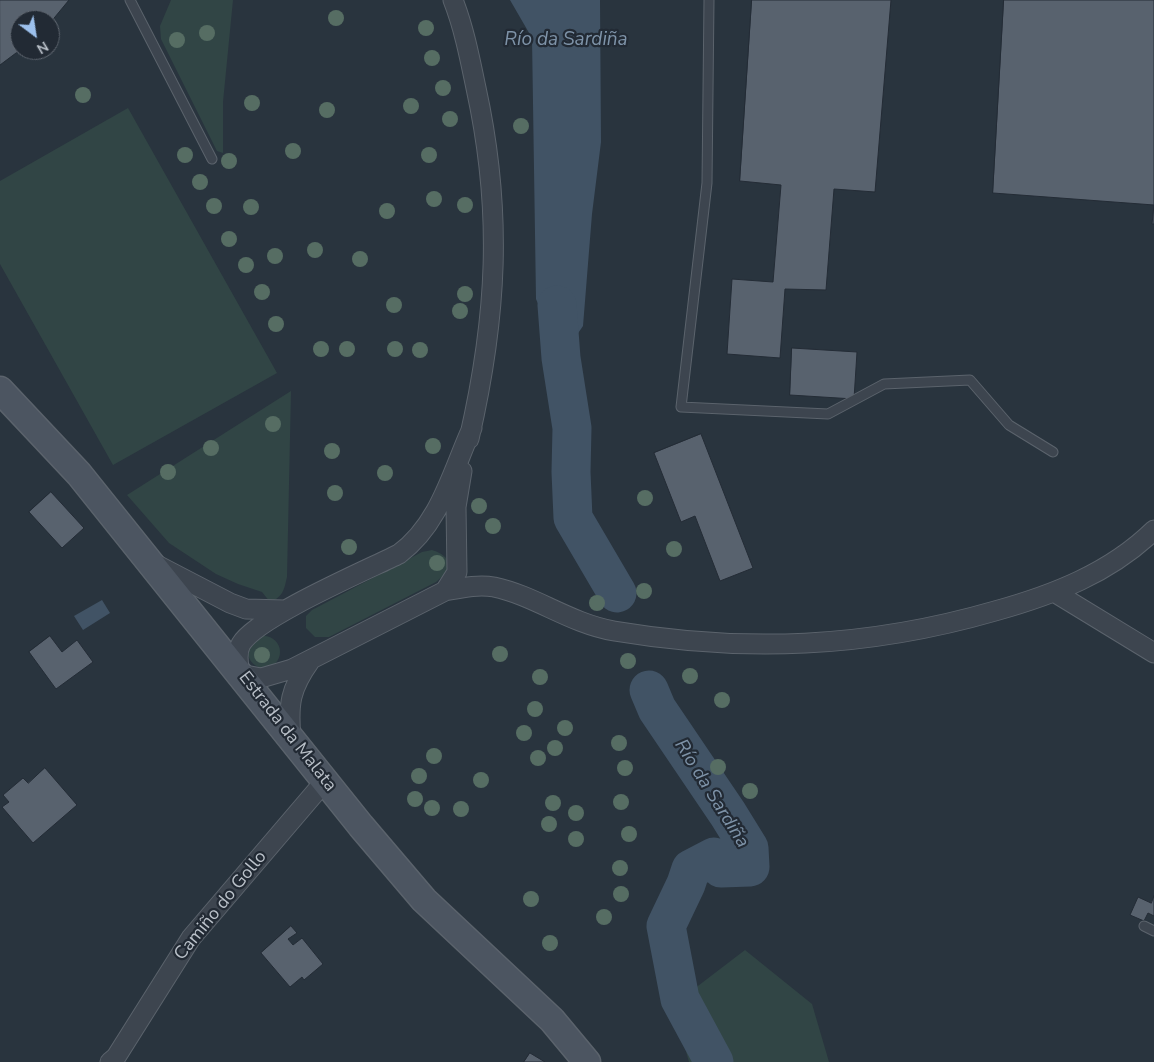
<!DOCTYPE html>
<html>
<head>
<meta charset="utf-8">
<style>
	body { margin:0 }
	#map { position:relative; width:1154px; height:1062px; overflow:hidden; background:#29343e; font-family:"Nunito Sans",sans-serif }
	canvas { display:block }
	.north { position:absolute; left:10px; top:10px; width:50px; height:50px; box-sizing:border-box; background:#222a34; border:1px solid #5f6670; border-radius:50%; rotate:149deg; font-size:14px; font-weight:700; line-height:20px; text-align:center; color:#bac1c9 }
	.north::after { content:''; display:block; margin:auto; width:18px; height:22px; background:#9cc0ec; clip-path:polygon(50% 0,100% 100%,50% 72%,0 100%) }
</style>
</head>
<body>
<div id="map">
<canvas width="1154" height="1062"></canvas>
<div class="north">N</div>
</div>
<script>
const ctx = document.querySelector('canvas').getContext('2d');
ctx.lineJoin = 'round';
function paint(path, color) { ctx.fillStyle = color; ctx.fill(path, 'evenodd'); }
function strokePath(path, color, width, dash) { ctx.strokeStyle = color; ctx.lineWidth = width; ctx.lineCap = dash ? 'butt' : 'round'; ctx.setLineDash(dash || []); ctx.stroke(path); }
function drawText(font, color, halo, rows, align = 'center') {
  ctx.font = font + ' "Nunito Sans",sans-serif'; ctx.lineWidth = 4.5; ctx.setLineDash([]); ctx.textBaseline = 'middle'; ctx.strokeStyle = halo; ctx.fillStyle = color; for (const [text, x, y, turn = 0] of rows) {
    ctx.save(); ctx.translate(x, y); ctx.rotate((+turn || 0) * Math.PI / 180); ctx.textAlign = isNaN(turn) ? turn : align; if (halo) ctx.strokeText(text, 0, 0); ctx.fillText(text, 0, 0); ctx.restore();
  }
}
paint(new Path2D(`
	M171,0H233L223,102V153L217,151L161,39L160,26Z
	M128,108L277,373L113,465L0,264V181Z
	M291,391L287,577C284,590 283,597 270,602L262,592L238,584L216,574L169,543L127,495Z
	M432,550C453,557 453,568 436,582L329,637H315L306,628V616L312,610L422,552Z
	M248 652a16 16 0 1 1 32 0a16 16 0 1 1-32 0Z
	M745,950L812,1004L829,1062H689L673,1005Z`), '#314545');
paint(new Path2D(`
	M510,0H600L601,142L592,214L583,326L561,358L536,299L532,38Z
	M102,600L110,613L83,630L74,616Z`), '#415365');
strokePath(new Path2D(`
	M557,305L561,358L572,428L571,472L573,518L617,593
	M649,690L657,709L728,814L749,848L750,867L721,868L714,857L691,869L686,884L666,926L680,999L714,1062`), '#415365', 39);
const building = new Path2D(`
	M0,0H69L50,23V20H20V50L0,65Z
	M752,0H891L875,192L834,189L826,290L785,289L780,358L727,354L732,279L773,282L781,185L740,181Z
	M1004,0H1154V224H1152L1154,205L993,193Z
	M792,348L857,352L854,399L790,395Z
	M701,434L753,568L720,581L695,516L681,522L654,453Z
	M51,492L84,528L62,548L29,512Z
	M50,636L62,652L77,640L93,662L56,689L29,652Z
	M45,768L77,805L33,843L2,807L9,802L3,795L23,778L28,783Z
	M1154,896V916L1148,913L1144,921L1130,915L1138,897L1151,903Z
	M291,926L297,933L288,939L293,945L302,938L323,964L304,980L302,977L290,987L261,953Z
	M530,1053L545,1062H524Z`);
paint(building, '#58626e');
strokePath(building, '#242c36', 1);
const lane = new Path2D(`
	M130,0L212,159
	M709,0L707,183L681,407L828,414L884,384L970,380L1009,425L1053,452
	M1144,926L1154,931`);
const street = new Path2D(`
	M453,0C464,28 470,59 476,88C503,212 497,317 469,439
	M472,428C452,472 440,524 399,554C367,570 257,617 241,644C236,653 238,664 240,674L261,678L292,669L445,591C461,588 478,584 494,587C536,596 569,623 614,631C744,653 867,648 995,611C1053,595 1110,573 1154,530
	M155,564L230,603L246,609L285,610
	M445,591L457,572L456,507L462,471
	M1054,592L1154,653
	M291,738C288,704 290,689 310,661
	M110,1062L116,1057L191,938L325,781`);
const secondary = new Path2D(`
	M0,390L79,474L361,826L424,900L552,1020L587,1062`);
strokePath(lane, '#5b636c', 11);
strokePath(street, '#5b636c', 21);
strokePath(secondary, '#5b636c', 29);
strokePath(lane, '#3d454f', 9);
strokePath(street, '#3d454f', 19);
strokePath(secondary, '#4c5561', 26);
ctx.fillStyle = '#566d63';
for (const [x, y] of [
	[336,18],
	[426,28],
	[207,33],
	[177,40],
	[432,58],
	[443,88],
	[83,95],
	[252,103],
	[411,106],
	[327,110],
	[450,119],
	[521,126],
	[293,151],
	[185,155],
	[429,155],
	[229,161],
	[200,182],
	[434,199],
	[465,205],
	[214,206],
	[251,207],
	[387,211],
	[229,239],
	[315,250],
	[275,256],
	[360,259],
	[246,265],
	[262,292],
	[465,294],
	[394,305],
	[460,311],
	[276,324],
	[321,349],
	[347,349],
	[395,349],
	[420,350],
	[273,424],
	[433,446],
	[211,448],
	[332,451],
	[168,472],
	[385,473],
	[335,493],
	[645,498],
	[479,506],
	[493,526],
	[349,547],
	[674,549],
	[437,563],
	[644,591],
	[597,603],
	[500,654],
	[262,655],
	[628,661],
	[690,676],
	[540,677],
	[722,700],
	[535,709],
	[565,728],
	[524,733],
	[619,743],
	[555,748],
	[434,756],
	[538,758],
	[718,767],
	[625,768],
	[419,776],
	[481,780],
	[750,791],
	[415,799],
	[621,802],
	[553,803],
	[432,808],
	[461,809],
	[576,813],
	[549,824],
	[629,834],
	[576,839],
	[620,868],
	[621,894],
	[531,899],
	[604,917],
	[550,943]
]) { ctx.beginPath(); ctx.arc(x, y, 8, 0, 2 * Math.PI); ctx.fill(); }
drawText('18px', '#bac1c9', '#222a34', [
	["Estrada da Malata",287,732,52],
	["Camiño do Gollo",221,906,-51]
]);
drawText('italic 19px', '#7e93a8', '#222a34', [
	["Río da Sardiña",566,40],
	["Río da Sardiña",711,794,58]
]);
</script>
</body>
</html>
